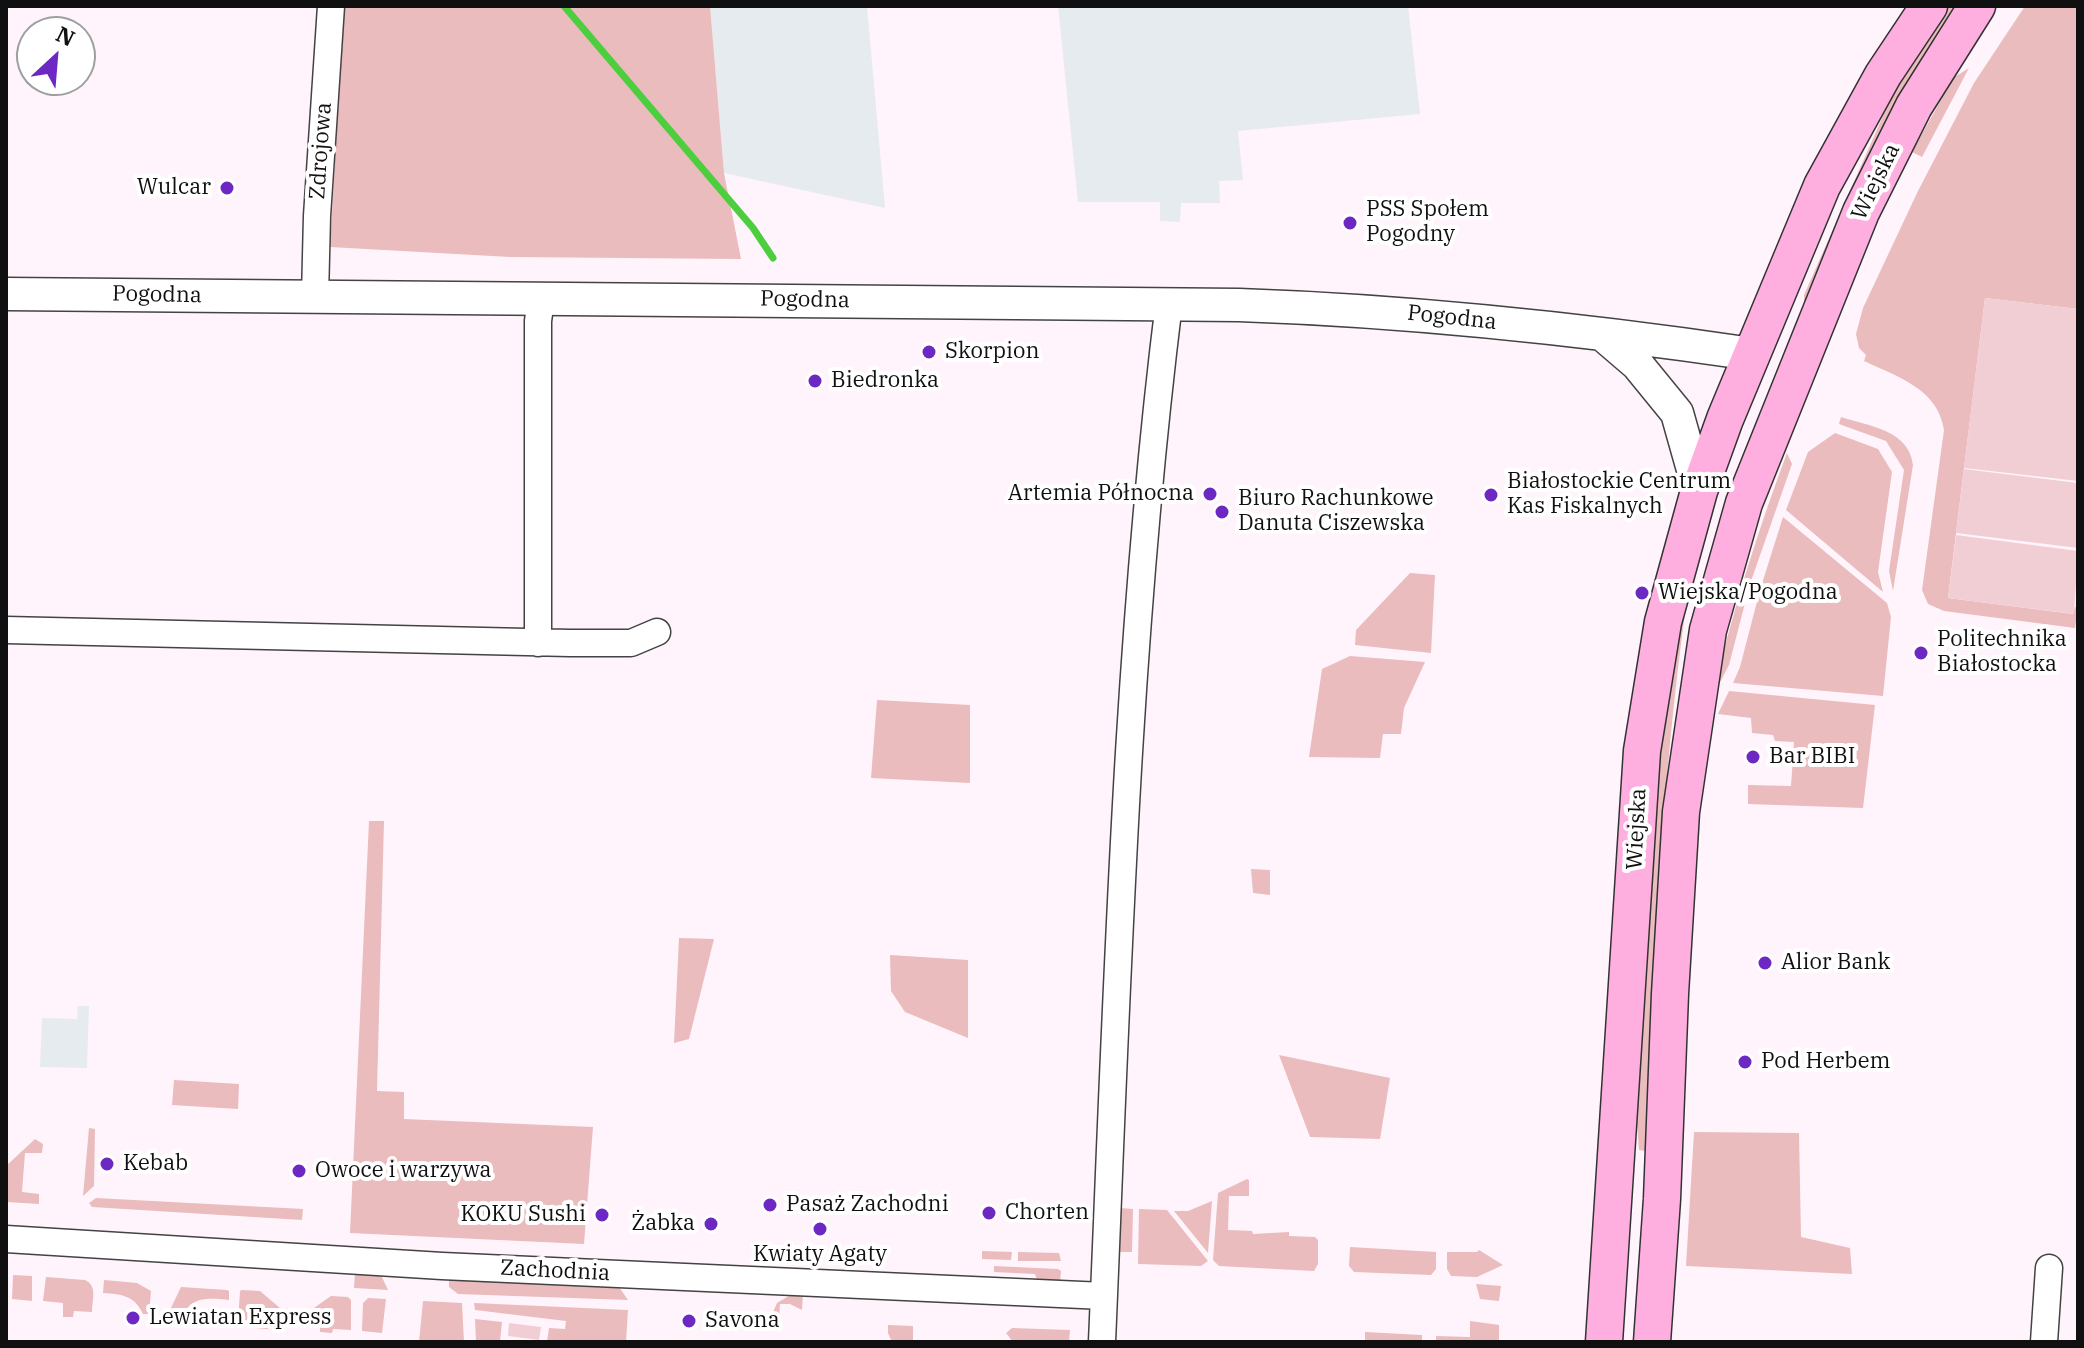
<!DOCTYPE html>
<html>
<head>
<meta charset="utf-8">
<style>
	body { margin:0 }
	#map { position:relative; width:2084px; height:1348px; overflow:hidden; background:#fff4fc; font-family:"IBM Plex Serif",serif }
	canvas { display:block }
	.frame { position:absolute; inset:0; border:8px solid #101010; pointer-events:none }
	.north { position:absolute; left:16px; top:16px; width:80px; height:80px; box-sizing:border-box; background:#fff; border:2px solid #9f9f9f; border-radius:50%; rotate:26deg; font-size:22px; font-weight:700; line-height:32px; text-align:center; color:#101010 }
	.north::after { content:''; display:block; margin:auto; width:28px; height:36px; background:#6d27c2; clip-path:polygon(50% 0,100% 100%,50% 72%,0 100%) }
</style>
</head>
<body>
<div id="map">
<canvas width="2084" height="1348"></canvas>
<div class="frame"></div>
<div class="north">N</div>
</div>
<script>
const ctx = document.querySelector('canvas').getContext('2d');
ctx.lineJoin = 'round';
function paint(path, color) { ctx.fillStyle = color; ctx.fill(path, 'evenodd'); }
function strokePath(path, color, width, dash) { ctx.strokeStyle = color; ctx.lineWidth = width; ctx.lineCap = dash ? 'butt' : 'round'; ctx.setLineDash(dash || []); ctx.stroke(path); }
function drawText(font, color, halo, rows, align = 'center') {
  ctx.font = font + ' "IBM Plex Serif",serif'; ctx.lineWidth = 8; ctx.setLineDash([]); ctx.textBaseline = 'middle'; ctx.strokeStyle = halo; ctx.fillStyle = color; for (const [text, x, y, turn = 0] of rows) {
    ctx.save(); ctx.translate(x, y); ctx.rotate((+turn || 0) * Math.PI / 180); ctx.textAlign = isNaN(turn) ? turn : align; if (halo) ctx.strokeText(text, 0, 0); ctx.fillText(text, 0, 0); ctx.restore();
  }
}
paint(new Path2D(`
	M710,6H867L885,208L724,173Z
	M1058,6H1408L1420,114L1238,131L1243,180L1219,181L1220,203H1181L1180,222L1160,221V202H1078Z
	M78,1006H89L87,1068L40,1067L42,1018L77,1019Z`), '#e5ebee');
paint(new Path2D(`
	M344,6H710L724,173L741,259L510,257L330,247Z
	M1941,6H1956C1894,101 1849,205 1804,309V295L1909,57Z
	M2025,6H2078V309L1985,298L1948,598L2073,614L2075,607L2078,608L2075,628L1944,611L1928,604L1922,590L1944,430C1938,389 1898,377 1864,361L1866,355L1859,348L1856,334L1863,308L1918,191L1974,83Z
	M1969,68L1922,157L1912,152L1953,78Z
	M1841,417C1869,426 1909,430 1913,465L1893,591L1889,571L1904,470L1886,441L1839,424Z
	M1835,433L1878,449L1892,472L1878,572L1883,592L1786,510L1808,452Z
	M1787,453L1792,464L1750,584L1729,665L1713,696C1732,612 1757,533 1787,453Z
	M1783,517L1887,603L1891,617L1883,696L1733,683L1740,667L1760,590Z
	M1410,573L1435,575L1431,653L1355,645L1356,630Z
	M1688,592C1661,778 1654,964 1645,1151L1639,1150L1633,1070L1656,741Z
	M1350,656L1425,662L1404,708L1401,734H1383L1380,758L1309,757L1322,669Z
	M1729,691L1875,705L1863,808L1748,804V785L1791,786L1794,742L1775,741L1773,735L1752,733L1751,718L1718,714Z
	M877,700L970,705V783L871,778Z
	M369,821H384L377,1091L404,1092V1119L593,1127L584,1244L350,1233Z
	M1251,869L1270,870V895L1253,893Z
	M679,938L714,939L689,1039L674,1043Z
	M890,955L968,960V1038L905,1012L891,991Z
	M1279,1055L1390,1078L1380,1139L1310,1137Z
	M174,1080L239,1084L238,1109L172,1105Z
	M89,1128L95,1129L94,1186L83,1196Z
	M1694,1132L1799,1133L1801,1237L1850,1248L1852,1274L1686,1266Z
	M35,1139L43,1144L42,1153H25L22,1192L39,1194V1204L6,1202V1166Z
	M1247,1179L1249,1180V1196H1229L1228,1230L1252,1231L1253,1234L1289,1232V1236L1315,1237L1318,1240V1264L1314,1271L1219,1266L1213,1260L1218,1193Z
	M96,1198L303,1209L302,1220L92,1207L89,1203Z
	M1212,1201L1208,1253L1174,1211H1188Z
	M1121,1208L1133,1209L1132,1252H1117V1210Z
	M1139,1209L1167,1210L1208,1261L1201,1266L1138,1264Z
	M1350,1247L1436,1252V1269L1431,1275L1354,1272L1349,1266Z
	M1479,1250L1503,1265L1477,1277L1451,1276L1447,1269V1252H1477Z
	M982,1251L1012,1252L1011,1260L982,1259Z
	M1018,1252L1059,1253L1061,1261H1018Z
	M994,1266L1058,1269L1061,1271L1060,1284L1038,1283L1035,1274L994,1272Z
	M355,1273L381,1275L388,1290L354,1288Z
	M13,1275L32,1276V1301L12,1299Z
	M46,1277L85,1280C98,1286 92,1300 92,1312L74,1311L73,1317H63V1303L43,1301Z
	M449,1277L619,1287L628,1300L458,1294L449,1287Z
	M104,1280L137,1283L151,1291L149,1314H143C135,1296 122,1294 103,1293Z
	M1476,1284L1501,1286L1499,1301L1480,1299Z
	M181,1287L227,1290L229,1291V1300C208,1298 190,1296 181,1319L169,1315V1312Z
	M242,1290L260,1291L280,1308L289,1309V1316L269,1315L268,1329L255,1328V1323L238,1322L240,1291Z
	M792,1294H803L802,1310L790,1304H780L779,1318L771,1317L777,1303Z
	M331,1296L348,1297L351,1300V1330L333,1329L332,1333L320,1332V1319L301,1317V1310H311Z
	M368,1298L386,1299L382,1333L362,1331L363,1303Z
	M423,1301L462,1303L464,1342H419Z
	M474,1303L628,1310L626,1342H547L549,1328L565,1329L566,1321L475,1310Z
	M475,1319L502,1322L500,1342H476Z
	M1470,1321L1499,1325V1342H1436V1336L1470,1337Z
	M888,1325L913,1326V1342H892L888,1333Z
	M1012,1328L1070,1330L1069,1342H1013L1006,1333Z
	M1365,1332L1422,1335V1342H1365Z`), '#eabcbd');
paint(new Path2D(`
	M1985,298L2078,309V481L1964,468Z
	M1964,469L2078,483V548L1956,533Z
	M1956,535L2078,551L2074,614L1948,598Z
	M509,1323L541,1327L539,1340L508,1336Z`), '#f1ced4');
strokePath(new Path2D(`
	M564,6L753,228L773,258`), '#4dce3f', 7);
const minor = new Path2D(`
	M315,297L317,216L331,6
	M6,630L570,643H631L657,632
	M538,643V321L541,299
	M6,1239L442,1266L1104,1296
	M1102,1342C1117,995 1126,648 1169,303
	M2044,1342L2049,1268`);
const tertiary = new Path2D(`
	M6,294L1239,305C1411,311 1582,329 1752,354
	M1602,334L1637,364L1677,413L1699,491`);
const secondary = new Path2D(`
	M1604,1342L1642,751L1663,622L1699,491L1725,419L1822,186L1883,75L1929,6
	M1652,1342L1662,1199L1670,994L1681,812L1708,630L1744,503L1861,212L1914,106L1977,6`);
strokePath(minor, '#434343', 29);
strokePath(tertiary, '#434343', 35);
strokePath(secondary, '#323232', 39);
strokePath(minor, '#fff', 26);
strokePath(tertiary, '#fff', 32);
strokePath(secondary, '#feafdf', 36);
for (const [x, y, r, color] of [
	[227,188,8,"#6d27c2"],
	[1350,223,8,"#6d27c2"],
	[929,352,8,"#6d27c2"],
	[815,381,8,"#6d27c2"],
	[1210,494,8,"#6d27c2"],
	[1491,495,8,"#6d27c2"],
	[1222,512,8,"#6d27c2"],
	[1642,593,8,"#6d27c2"],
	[1921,653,8,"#6d27c2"],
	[1753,757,8,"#6d27c2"],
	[1765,963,8,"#6d27c2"],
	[1745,1062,8,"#6d27c2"],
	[107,1164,8,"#6d27c2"],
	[299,1171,8,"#6d27c2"],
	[770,1205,8,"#6d27c2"],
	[989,1213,8,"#6d27c2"],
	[602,1215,8,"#6d27c2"],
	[711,1224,8,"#6d27c2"],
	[820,1229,8,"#6d27c2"],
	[133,1318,8,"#6d27c2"],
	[689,1321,8,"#6d27c2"]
]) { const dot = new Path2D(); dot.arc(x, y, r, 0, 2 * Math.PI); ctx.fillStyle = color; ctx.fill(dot); strokePath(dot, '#fff', 3); }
drawText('22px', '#101010', '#fff', [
	["Zdrojowa",321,151,-86],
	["Wiejska",1876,182,-64],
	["Pogodna",157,295,1],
	["Pogodna",805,300,1],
	["Pogodna",1452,318,6],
	["Wiejska",1637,829,-87],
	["Zachodnia",555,1271,3]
]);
drawText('22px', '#101010', '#fff', [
	["Wulcar",211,188,"right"],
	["PSS Społem",1366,210],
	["Pogodny",1366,235],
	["Skorpion",945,352],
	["Biedronka",831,381],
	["Białostockie Centrum",1507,482],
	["Kas Fiskalnych",1507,507],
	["Artemia Północna",1194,494,"right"],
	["Biuro Rachunkowe",1238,499],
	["Danuta Ciszewska",1238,524],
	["Wiejska/Pogodna",1658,593],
	["Politechnika",1937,640],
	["Białostocka",1937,665],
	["Bar BIBI",1769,757],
	["Alior Bank",1781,963],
	["Pod Herbem",1761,1062],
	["Kebab",123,1164],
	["Owoce i warzywa",315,1171],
	["Pasaż Zachodni",786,1205],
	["Chorten",1005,1213],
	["KOKU Sushi",586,1215,"right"],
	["Żabka",695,1224,"right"],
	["Kwiaty Agaty",820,1255,"center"],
	["Lewiatan Express",149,1318],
	["Savona",705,1321]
], 'left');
</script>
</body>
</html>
